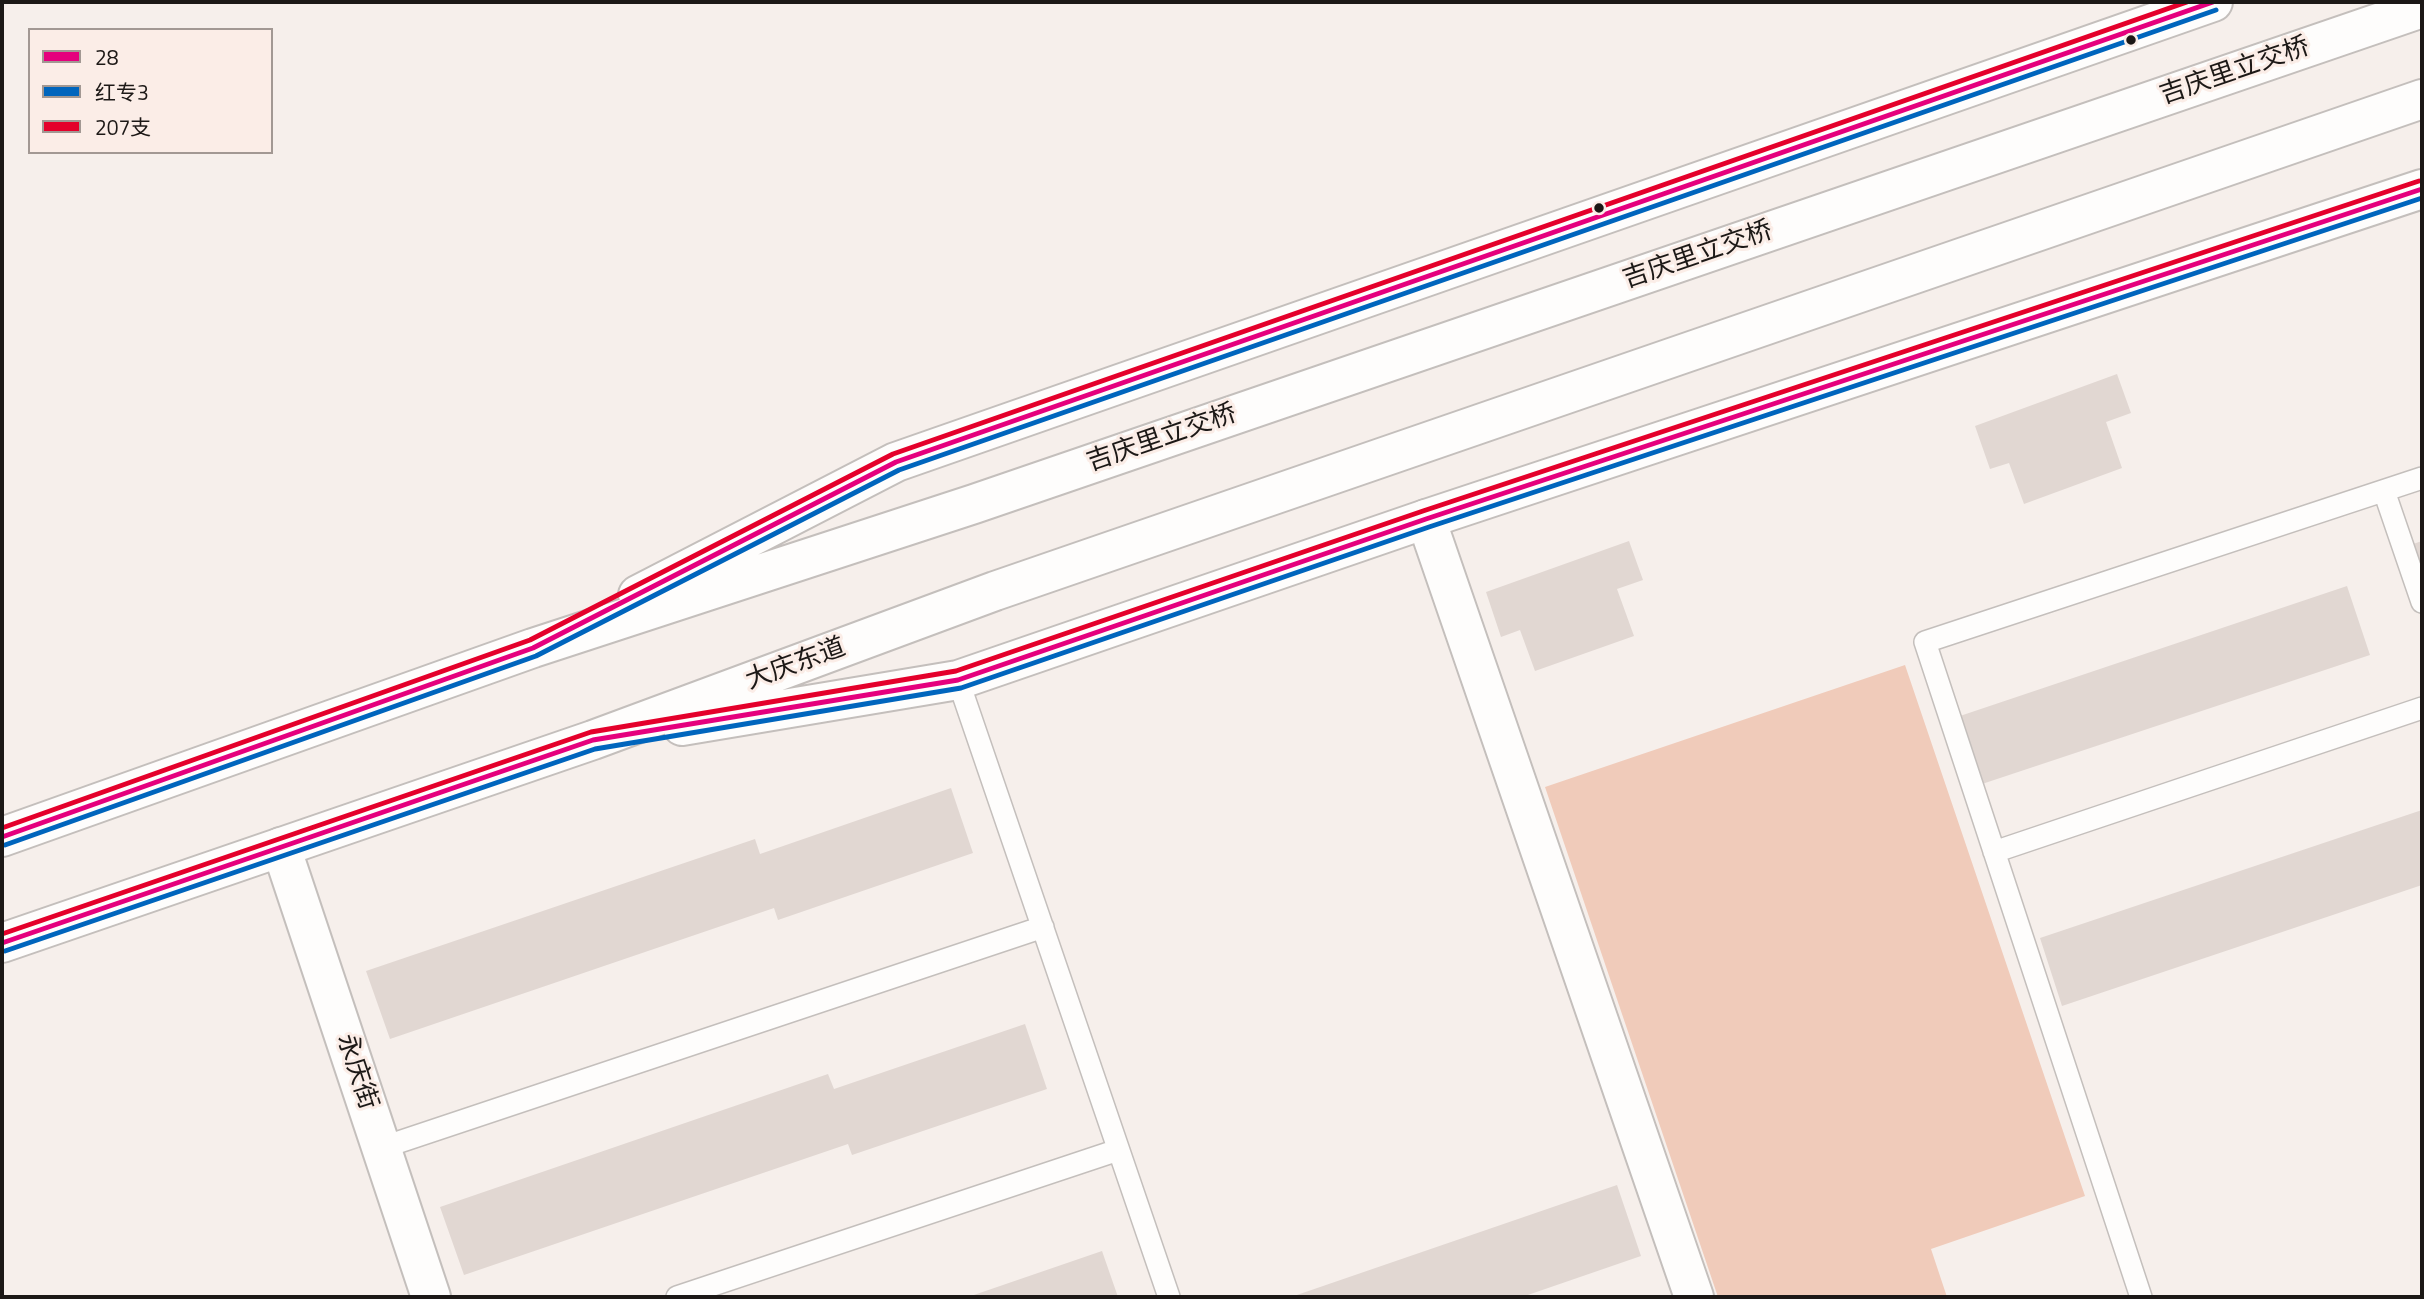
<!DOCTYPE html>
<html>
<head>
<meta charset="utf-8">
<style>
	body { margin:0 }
	#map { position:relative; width:2424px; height:1299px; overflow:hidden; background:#f6efeb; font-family:"Titillium Web","Noto Sans SC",sans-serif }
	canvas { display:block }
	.frame { position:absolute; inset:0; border:4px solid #1c1816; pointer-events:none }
	.legend { position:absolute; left:28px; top:28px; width:245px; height:126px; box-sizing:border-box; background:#fbede7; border:2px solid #a29893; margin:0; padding:9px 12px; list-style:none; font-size:21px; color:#1c1816 }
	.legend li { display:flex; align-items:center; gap:14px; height:35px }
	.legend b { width:35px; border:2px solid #a29893 }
</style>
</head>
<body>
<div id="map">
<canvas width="2424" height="1299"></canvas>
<div class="frame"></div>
<ul class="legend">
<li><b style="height:9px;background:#e5007d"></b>28</li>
<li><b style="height:9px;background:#0065bd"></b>红专3</li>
<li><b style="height:9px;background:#e4002b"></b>207支</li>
</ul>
</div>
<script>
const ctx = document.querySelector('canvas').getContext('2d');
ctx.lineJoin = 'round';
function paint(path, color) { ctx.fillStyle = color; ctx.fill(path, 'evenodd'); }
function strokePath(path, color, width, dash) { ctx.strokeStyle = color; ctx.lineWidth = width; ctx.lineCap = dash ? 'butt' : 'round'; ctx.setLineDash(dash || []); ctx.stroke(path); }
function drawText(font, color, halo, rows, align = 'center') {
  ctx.font = font + ' "Titillium Web","Noto Sans SC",sans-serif'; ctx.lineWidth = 6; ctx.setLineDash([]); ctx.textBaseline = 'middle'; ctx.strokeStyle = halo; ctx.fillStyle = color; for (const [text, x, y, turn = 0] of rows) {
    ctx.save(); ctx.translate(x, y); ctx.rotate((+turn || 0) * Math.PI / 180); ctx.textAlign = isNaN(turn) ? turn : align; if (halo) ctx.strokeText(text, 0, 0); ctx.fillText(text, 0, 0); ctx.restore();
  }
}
paint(new Path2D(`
	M1905,665L2085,1196L1931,1249L1947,1297H1718L1545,787Z`), '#f0cbba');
paint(new Path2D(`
	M2117,374L2131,413L2106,422L2122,468L2024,504L2009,463L1990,469L1975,426Z
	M1629,541L1643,580L1617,589L1634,636L1535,671L1520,630L1501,637L1486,592Z
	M2422,541V581L2410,545Z
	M2347,586L2370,655L1976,786L1954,718Z
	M951,788L973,853L778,920L774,908L390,1039L366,971L755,839L760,854Z
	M2422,810V885L2062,1006L2040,938Z
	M1025,1024L1047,1089L852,1155L848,1144L464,1275L440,1207L828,1074L834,1089Z
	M1617,1185L1641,1256L1522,1297H1291Z
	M1102,1251L1118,1297H968Z`), '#e1d7d2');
const lane = new Path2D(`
	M2384,491L2422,602
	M958,680L1169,1297
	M1994,852L2422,708
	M381,1148L1043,927
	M677,1297L1118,1150
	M2141,1297L1925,642L2422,478`);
const street = new Path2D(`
	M1426,519L1694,1297
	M281,847L431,1297`);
const primary = new Path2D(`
	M638,595L896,462L2213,2
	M682,726L958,680L1426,519L2422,189
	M2,837L533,648L974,504L2422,8
	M2,943L593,740L995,591L2422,99`);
strokePath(lane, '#c4bfbc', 24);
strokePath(street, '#c4bfbc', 42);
strokePath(primary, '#c4bfbc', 42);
strokePath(lane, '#fefdfc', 21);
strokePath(street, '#fefdfc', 38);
strokePath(primary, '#fefdfc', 38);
strokePath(new Path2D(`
	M2,837L533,648L896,462L2213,2
	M2,943L593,740L958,680L1426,519L2422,189`), '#e5007d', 5);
strokePath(new Path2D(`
	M5,845L536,656L899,470L2216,10
	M5,951L595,749L961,688L1429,527L2422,198`), '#0065bd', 5);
strokePath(new Path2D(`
	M2,828L530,640L893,454L2187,2
	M2,934L591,732L956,671L1423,511L2419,181`), '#e4002b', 5);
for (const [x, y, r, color] of [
	[2131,40,6,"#1c1816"],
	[1599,208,6,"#1c1816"]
]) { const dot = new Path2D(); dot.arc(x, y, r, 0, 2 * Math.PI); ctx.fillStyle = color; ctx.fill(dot); strokePath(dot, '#fbede7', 2.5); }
drawText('26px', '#1c1816', '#fbede7', [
	["吉庆里立交桥",2235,72,-19],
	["吉庆里立交桥",1698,256,-19],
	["吉庆里立交桥",1162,439,-19],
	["大庆东道",796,665,-20],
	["永庆街",356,1072,72]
]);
</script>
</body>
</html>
